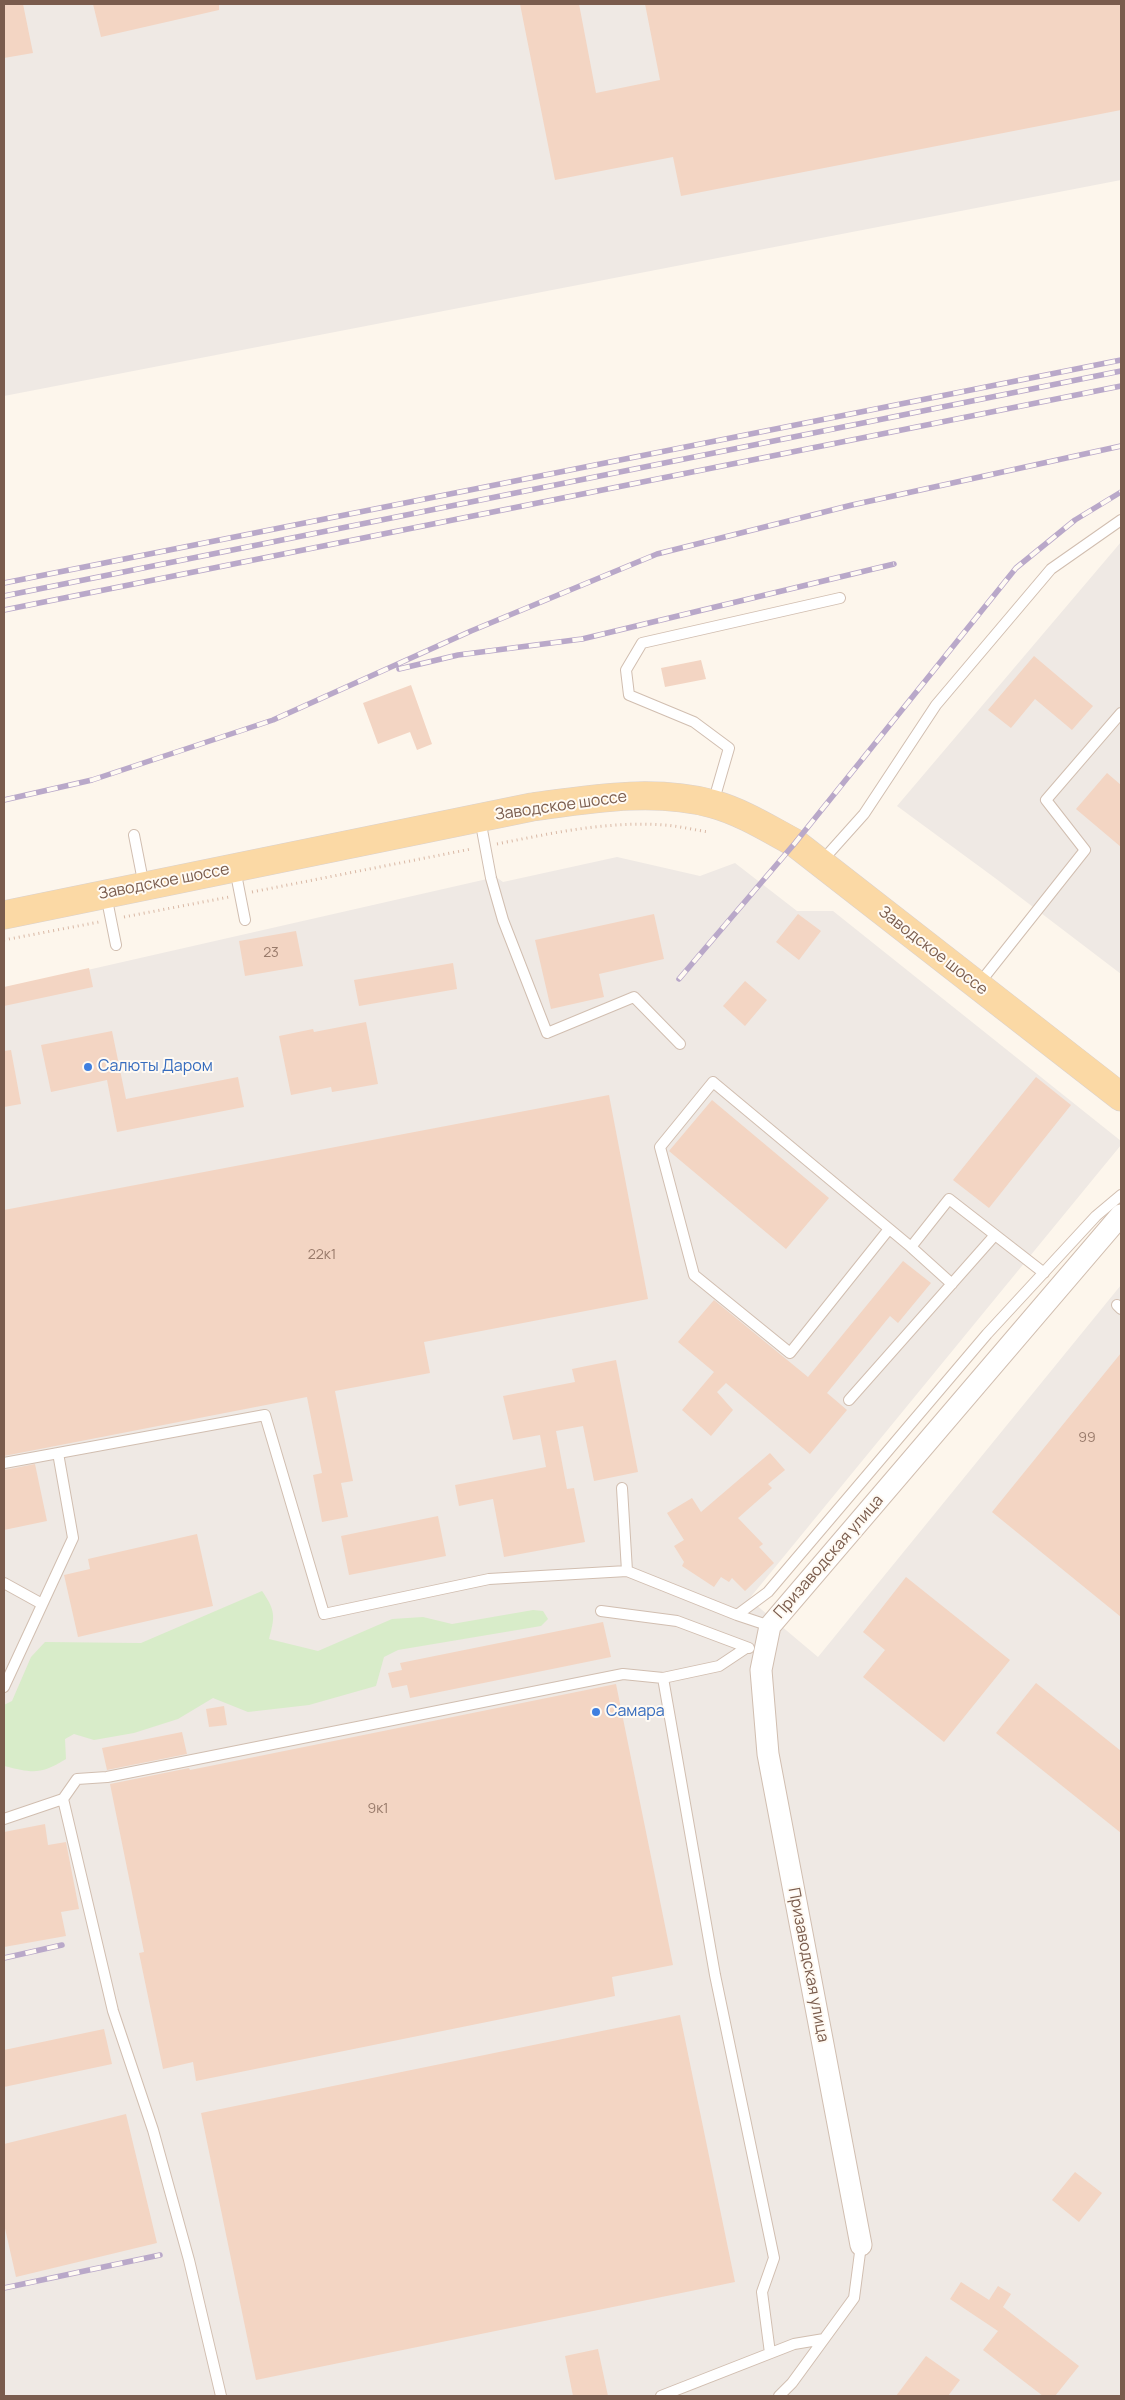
<!DOCTYPE html>
<html>
<head>
<meta charset="utf-8">
<style>
	body { margin:0 }
	#map { position:relative; width:1125px; height:2400px; overflow:hidden; background:#fdf6ec; font-family:Manrope,sans-serif }
	canvas { display:block }
	.frame { position:absolute; inset:0; border:5px solid #7a5c4d; pointer-events:none }
</style>
</head>
<body>
<div id="map">
<canvas width="1125" height="2400"></canvas>
<div class="frame"></div>
</div>
<script>
const ctx = document.querySelector('canvas').getContext('2d');
ctx.lineJoin = 'round';
function paint(path, color) { ctx.fillStyle = color; ctx.fill(path, 'evenodd'); }
function strokePath(path, color, width, dash) { ctx.strokeStyle = color; ctx.lineWidth = width; ctx.lineCap = dash ? 'butt' : 'round'; ctx.setLineDash(dash || []); ctx.stroke(path); }
function drawText(font, color, halo, rows, align = 'center') {
  ctx.font = font + ' Manrope,sans-serif'; ctx.lineWidth = 4; ctx.setLineDash([]); ctx.textBaseline = 'middle'; ctx.strokeStyle = halo; ctx.fillStyle = color; for (const [text, x, y, turn = 0] of rows) {
    ctx.save(); ctx.translate(x, y); ctx.rotate((+turn || 0) * Math.PI / 180); ctx.textAlign = isNaN(turn) ? turn : align; if (halo) ctx.strokeText(text, 0, 0); ctx.fillText(text, 0, 0); ctx.restore();
  }
}
paint(new Path2D(`
	M4,4H1121V180L4,396Z
	M1121,542V974L995,878L897,806Z
	M617,857L700,876L735,863L797,911H833L1121,1141V1145L749,1599L818,1657L1121,1285V2396H4V989L496,877L503,882Z`), '#efe9e4');
paint(new Path2D(`
	M262,1591C276,1611 275,1617 269,1639L318,1651L392,1619L423,1617L452,1624L533,1610L543,1611L548,1619L541,1626L398,1650L384,1657L376,1686L309,1705L248,1712L213,1698L178,1719L134,1733L94,1740L74,1734L65,1739L66,1759C40,1775 33,1773 4,1766V1705L12,1701L31,1657L45,1642L141,1643Z`), '#d8ecc9');
paint(new Path2D(`
	M4,4H23L33,53L4,58Z
	M93,4H219V10L101,37Z
	M520,4H579L596,93L660,80L645,4H1121V110L681,196L673,157L555,180Z
	M1034,656L1093,706L1072,730L1035,699L1011,728L988,710Z
	M701,660L706,679L665,687L661,668Z
	M411,685L432,744L417,750L410,732L378,744L363,703Z
	M1107,773L1121,785V847L1076,809Z
	M654,914L664,959L599,974L604,997L551,1009L535,940Z
	M798,914L821,931L799,960L776,942Z
	M296,931L303,966L245,976L239,941Z
	M453,963L457,989L359,1006L354,980Z
	M89,968L93,987L4,1006V987Z
	M745,981L767,1000L745,1026L723,1006Z
	M366,1022L378,1084L332,1092L331,1087L291,1095L279,1036L313,1029L314,1032Z
	M112,1031L126,1099L238,1077L244,1107L117,1132L107,1080L51,1092L41,1045Z
	M11,1050L21,1104L4,1107V1051Z
	M1036,1077L1071,1105L989,1208L953,1180Z
	M609,1095L648,1299L424,1342L430,1373L335,1391L353,1481L341,1483L348,1517L322,1522L313,1475L322,1473L307,1397L4,1456V1210Z
	M712,1100L829,1198L786,1249L669,1151Z
	M903,1261L931,1283L898,1323L890,1316L827,1393L847,1410L810,1454L726,1383L717,1392L733,1410L711,1436L682,1410L714,1372L678,1342L714,1300L808,1377Z
	M1121,1353V1617L992,1512Z
	M616,1360L638,1472L594,1481L583,1426L556,1431L567,1489L574,1488L585,1542L504,1557L493,1499L459,1506L455,1485L546,1467L540,1435L513,1440L503,1396L575,1382L572,1369Z
	M770,1453L785,1470L768,1484L772,1488L738,1518L763,1544L759,1547L774,1563L745,1591L732,1578L729,1582L721,1577L714,1587L682,1566L684,1562L674,1546L684,1540L667,1513L692,1498L701,1512Z
	M35,1464L47,1521L4,1530V1470Z
	M438,1516L446,1556L349,1575L341,1536Z
	M197,1534L213,1606L78,1637L64,1575L90,1569L88,1559Z
	M906,1577L1010,1660L944,1742L863,1677L885,1650L863,1632Z
	M603,1622L611,1657L410,1698L407,1685L392,1688L388,1673L402,1670L400,1663Z
	M1036,1683L1121,1751V1833L996,1733Z
	M616,1684L673,1965L612,1977L615,1996L196,2081L193,2062L163,2069L139,1953L144,1952L110,1784L189,1768L190,1770Z
	M224,1706L227,1725L209,1727L206,1709Z
	M182,1732L187,1754L107,1770L102,1748Z
	M45,1824L48,1845L66,1842L79,1909L61,1912L66,1936L4,1947V1832Z
	M680,2015L735,2282L256,2380L201,2113Z
	M104,2029L112,2064L4,2087V2050Z
	M126,2114L157,2243L16,2277L4,2224V2144Z
	M1075,2172L1102,2193L1079,2222L1052,2200Z
	M961,2282L989,2300L998,2286L1011,2294L1003,2307L1079,2366L1055,2396H1043L983,2350L998,2331L950,2299Z
	M598,2349L608,2396H573L565,2356Z
	M926,2356L960,2380L948,2396H896Z`), '#f3d5c3');
const lane = new Path2D(`
	M713,803L729,748L694,722L629,695L626,670L642,643L840,598
	M480,819L491,878L503,920L547,1033L634,997L680,1044
	M134,835L144,886
	M821,862L864,814L936,705L1051,569L1121,520
	M235,869L245,920
	M106,895L116,945
	M978,985L1085,850L1046,800L1121,713
	M889,1229L790,1353L694,1275L660,1147L713,1082L911,1247L949,1199L1044,1273
	M911,1247L952,1284
	M1117,1305L1121,1309
	M849,1400L995,1235
	M4,1463L265,1415L324,1614L489,1579L627,1571L737,1615L770,1626
	M622,1488L627,1571
	M4,1583L42,1604
	M601,1611L677,1621L749,1648
	M737,1615L768,1592L987,1334L1096,1216L1121,1195
	M663,1678L715,1975L774,2258L762,2292L770,2353
	M4,1687L73,1538L58,1453
	M63,1799L113,2011L153,2130L189,2260L221,2396
	M4,1819L63,1799L77,1779L107,1777L623,1674L663,1678L719,1666L746,1648
	M661,2396L794,2344L824,2339
	M779,2396L792,2383L854,2298L861,2245`);
const street = new Path2D(`
	M861,2245L768,1754L761,1670L770,1626L1121,1215`);
const primary = new Path2D(`
	M4,915L532,807C591,799 654,788 713,804C742,812 769,829 795,843L1121,1097`);
strokePath(lane, '#d1beb0', 12);
strokePath(street, '#d1beb0', 23);
strokePath(primary, '#dad1cd', 29);
strokePath(new Path2D(`
	M497,844C552,833 607,821 664,825C679,826 694,830 709,832
	M252,892L471,849
	M124,917L229,897
	M4,940L99,922`), '#d9b8a5', 3, [1, 4]);
strokePath(lane, '#fff', 10);
strokePath(street, '#fff', 21);
strokePath(primary, '#fbd9a5', 28);
const rail = new Path2D(`
	M4,583L1121,360
	M4,596L1121,371
	M4,610L1121,386
	M399,669L458,655L582,639L894,564
	M4,800L92,780L273,720L471,631L657,554L852,505L1121,446
	M679,979L795,843L1016,568L1075,520L1121,492
	M4,1958L62,1945
	M4,2288L160,2255`);
strokePath(rail, '#b9a8c9', 5.5);
strokePath(rail, '#fffaf3', 4, [11]);
for (const [x, y, r, color] of [
	[88,1067,5,"#3f7fe0"],
	[596,1712,5,"#3f7fe0"]
]) { const dot = new Path2D(); dot.arc(x, y, r, 0, 2 * Math.PI); ctx.fillStyle = color; ctx.fill(dot); strokePath(dot, '#fffaf3', 2); }
drawText('14px', '#987a6a', null, [
	["23",271,953],
	["22к1",322,1255],
	["99",1087,1438],
	["9к1",378,1809]
]);
drawText('16px', '#7a5c4d', '#fffaf3', [
	["Заводское шоссе",561,806,-8],
	["Заводское шоссе",164,882,-11],
	["Заводское шоссе",933,951,38],
	["Призаводская улица",829,1557,-49],
	["Призаводская улица",808,1965,79]
]);
drawText('16px', '#366cbe', '#fffaf3', [
	["Салюты Даром",98,1067],
	["Самара",606,1712]
], 'left');
</script>
</body>
</html>
